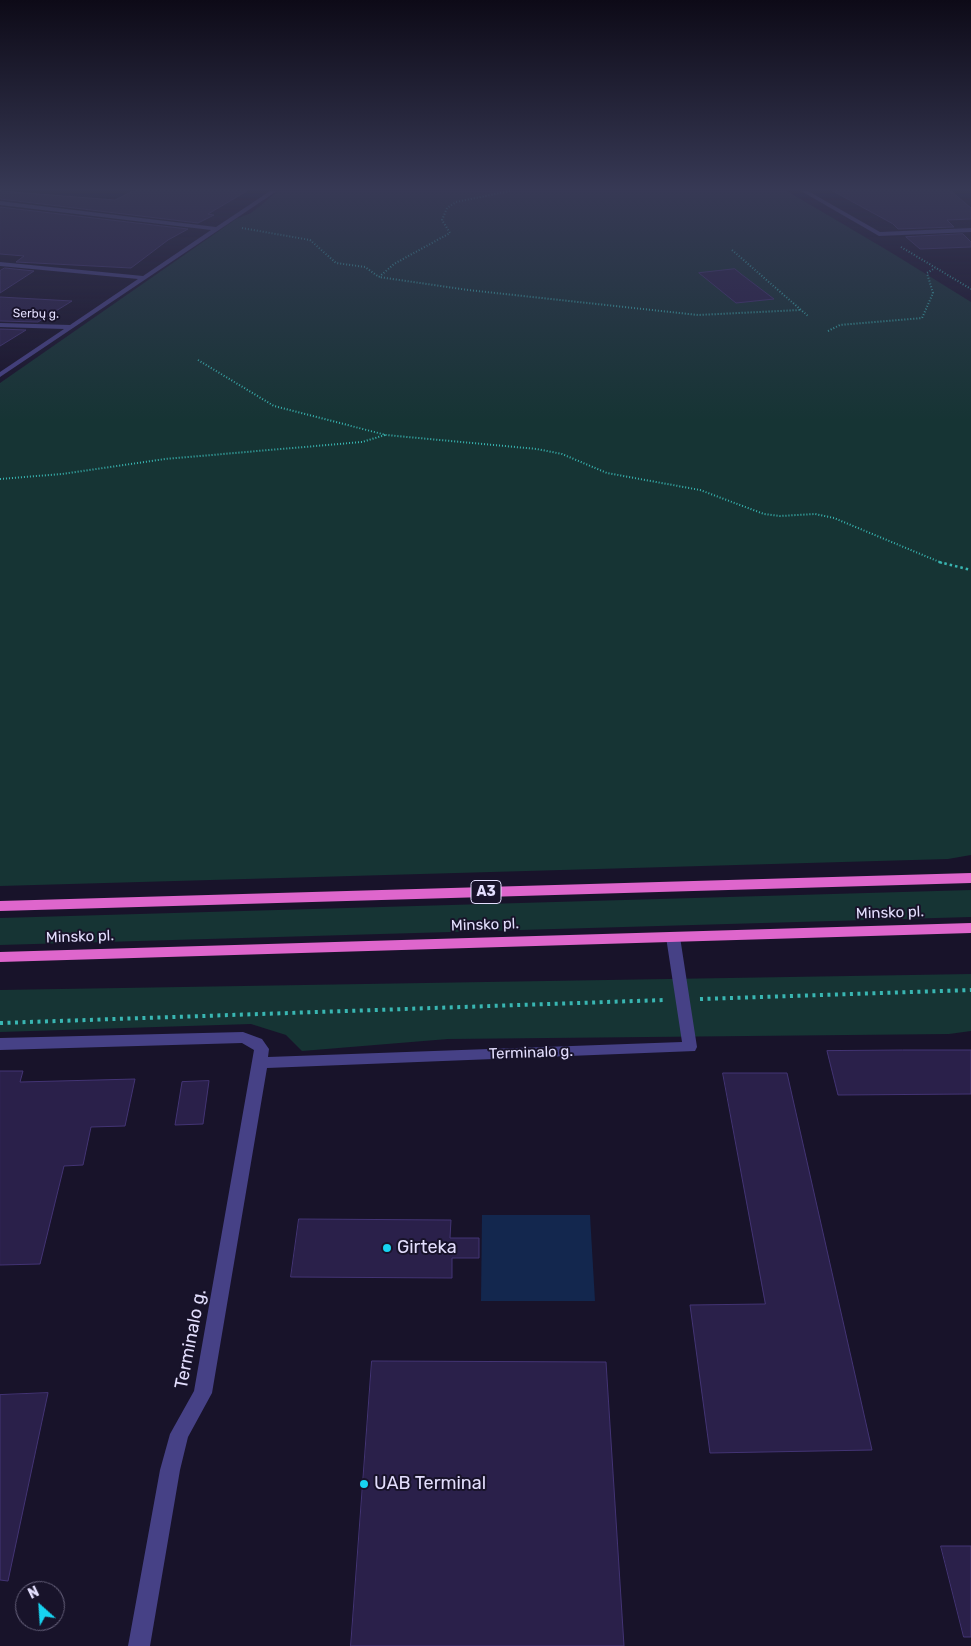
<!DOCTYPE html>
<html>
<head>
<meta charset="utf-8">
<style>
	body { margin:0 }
	#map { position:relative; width:971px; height:1646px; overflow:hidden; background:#18132a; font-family:Rubik,sans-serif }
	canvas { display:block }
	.north { position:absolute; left:15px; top:1581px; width:50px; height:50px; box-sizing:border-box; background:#18132a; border:1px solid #69647e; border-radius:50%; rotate:334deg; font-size:14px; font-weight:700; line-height:20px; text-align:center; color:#e3defd }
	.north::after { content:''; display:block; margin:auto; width:18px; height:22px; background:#17d3f0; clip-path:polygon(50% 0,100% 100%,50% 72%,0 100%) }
</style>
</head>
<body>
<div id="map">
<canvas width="971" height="1646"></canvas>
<div class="north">N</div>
</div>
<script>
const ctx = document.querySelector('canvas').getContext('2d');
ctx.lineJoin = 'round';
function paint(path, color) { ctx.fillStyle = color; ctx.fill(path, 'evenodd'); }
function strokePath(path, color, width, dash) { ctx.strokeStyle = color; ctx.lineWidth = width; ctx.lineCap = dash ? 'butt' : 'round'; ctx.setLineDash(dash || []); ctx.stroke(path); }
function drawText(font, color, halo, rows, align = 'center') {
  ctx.font = font + ' Rubik,sans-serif'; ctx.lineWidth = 4; ctx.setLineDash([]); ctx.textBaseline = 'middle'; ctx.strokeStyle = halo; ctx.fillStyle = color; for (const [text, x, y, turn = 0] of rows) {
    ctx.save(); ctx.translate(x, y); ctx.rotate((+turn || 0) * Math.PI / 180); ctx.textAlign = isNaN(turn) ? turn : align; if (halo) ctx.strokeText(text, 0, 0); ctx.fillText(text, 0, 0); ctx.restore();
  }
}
paint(new Path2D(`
	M278,191H787L892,253L971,302V855L948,859L0,886V383L236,219L251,213Z
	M971,890V917L0,945V918Z
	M971,974V1031L949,1034L448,1039L302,1051L286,1035L251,1024L0,1032V990Z`), '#163434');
paint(new Path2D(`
	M482,1215H590L595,1301H481Z`), '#13274e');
const building = new Path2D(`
	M0,191L115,200L133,191H247L208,214L214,215L198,223L0,199Z
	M833,191H951L971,208V219L947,220L954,227L898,229L893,224Z
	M0,207L188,229L168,240L131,268L16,262L24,256L0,254Z
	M963,234L971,242V247L920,249L906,237Z
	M5,268L34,271L0,293V271Z
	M735,269L741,274L774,299L736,303L699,273Z
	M0,297L72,301L38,322L0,321Z
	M0,329L26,330L0,346Z
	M903,1050H971V1094L838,1095L827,1051Z
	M0,1071H23L20,1082L135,1079L125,1126L91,1127L83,1165L64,1166L40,1264L0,1265Z
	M723,1073H787L872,1450L710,1453L690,1305L765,1304Z
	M209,1081L203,1124L175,1125L182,1082Z
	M299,1219L451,1220L450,1238H479V1258H452V1278L291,1277Z
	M372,1361L606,1362L624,1646H351Z
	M48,1393L8,1581L0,1580V1395Z
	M941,1546H971V1637H964Z`);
paint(building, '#2a204a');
strokePath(building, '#433474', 1);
strokePath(new Path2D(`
	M510,191L456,202L447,208L442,220L450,233L394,264L379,277L468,290L698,315L800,310
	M242,228L310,240L336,263L365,267L379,277
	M901,247L971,289
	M732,250L808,316
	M828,331L840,325L922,318L933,293L927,273L935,268
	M198,360L274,406L386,435L537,449L562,454L607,473L700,490L764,514L780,516L815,514L834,518L942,563
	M0,479L62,474L165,459L362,442L385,435`), '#39b6b2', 2, [1, 2]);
strokePath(new Path2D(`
	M939,562L971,570`), '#39b6b2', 2.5, [2.5, 3]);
strokePath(new Path2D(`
	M700,999L971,990
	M0,1023L664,1000`), '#39b6b2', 4, [3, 4.5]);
paint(new Path2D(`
	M270,191H277L0,377V372L64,329L0,327V323L70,325L138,279L0,266V262L143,276L211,230L0,205V201L216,227Z
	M801,191H808L880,232L971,228V232L879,236Z
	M673,932L678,934L680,937L697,1047L695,1051L267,1068L212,1393L188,1437L180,1470L150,1646H128L160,1470L170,1434L194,1391L254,1050L242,1043L0,1050V1038L243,1032L262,1039L269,1049L268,1057L682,1042L666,937L668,934Z`), '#464186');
paint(new Path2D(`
	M971,873V883L0,911V901Z
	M971,923V933L0,962V952Z`), '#de66cc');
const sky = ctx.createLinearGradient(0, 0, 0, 421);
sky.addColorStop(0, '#0d0a17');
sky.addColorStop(0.45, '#373955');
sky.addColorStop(1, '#37395500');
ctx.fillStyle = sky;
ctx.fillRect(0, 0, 971, 421);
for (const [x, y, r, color] of [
	[387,1248,5,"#17d3f0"],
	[364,1484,5,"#17d3f0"]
]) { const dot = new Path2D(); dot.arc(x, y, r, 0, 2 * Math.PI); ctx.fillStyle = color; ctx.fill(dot); strokePath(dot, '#18132a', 2); }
drawText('12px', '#e3defd', '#18132a', [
	["Serbų g.",36,314,1]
]);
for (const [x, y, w] of [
	[486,892,30]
]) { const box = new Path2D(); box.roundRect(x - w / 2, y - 11.5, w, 23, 4); ctx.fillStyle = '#18132a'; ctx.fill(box); strokePath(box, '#e3defd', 1); }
drawText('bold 14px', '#e3defd', null, [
	["A3",486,892]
]);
drawText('15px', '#e3defd', '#18132a', [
	["Minsko pl.",890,913,-2],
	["Minsko pl.",485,925,-2],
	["Minsko pl.",80,937,-2],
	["Terminalo g.",531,1053,-2]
]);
drawText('18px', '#e3defd', '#18132a', [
	["Girteka",397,1248],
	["UAB Terminal",374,1484]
], 'left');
drawText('18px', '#e3defd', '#18132a', [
	["Terminalo g.",191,1339,-79]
]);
</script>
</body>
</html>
